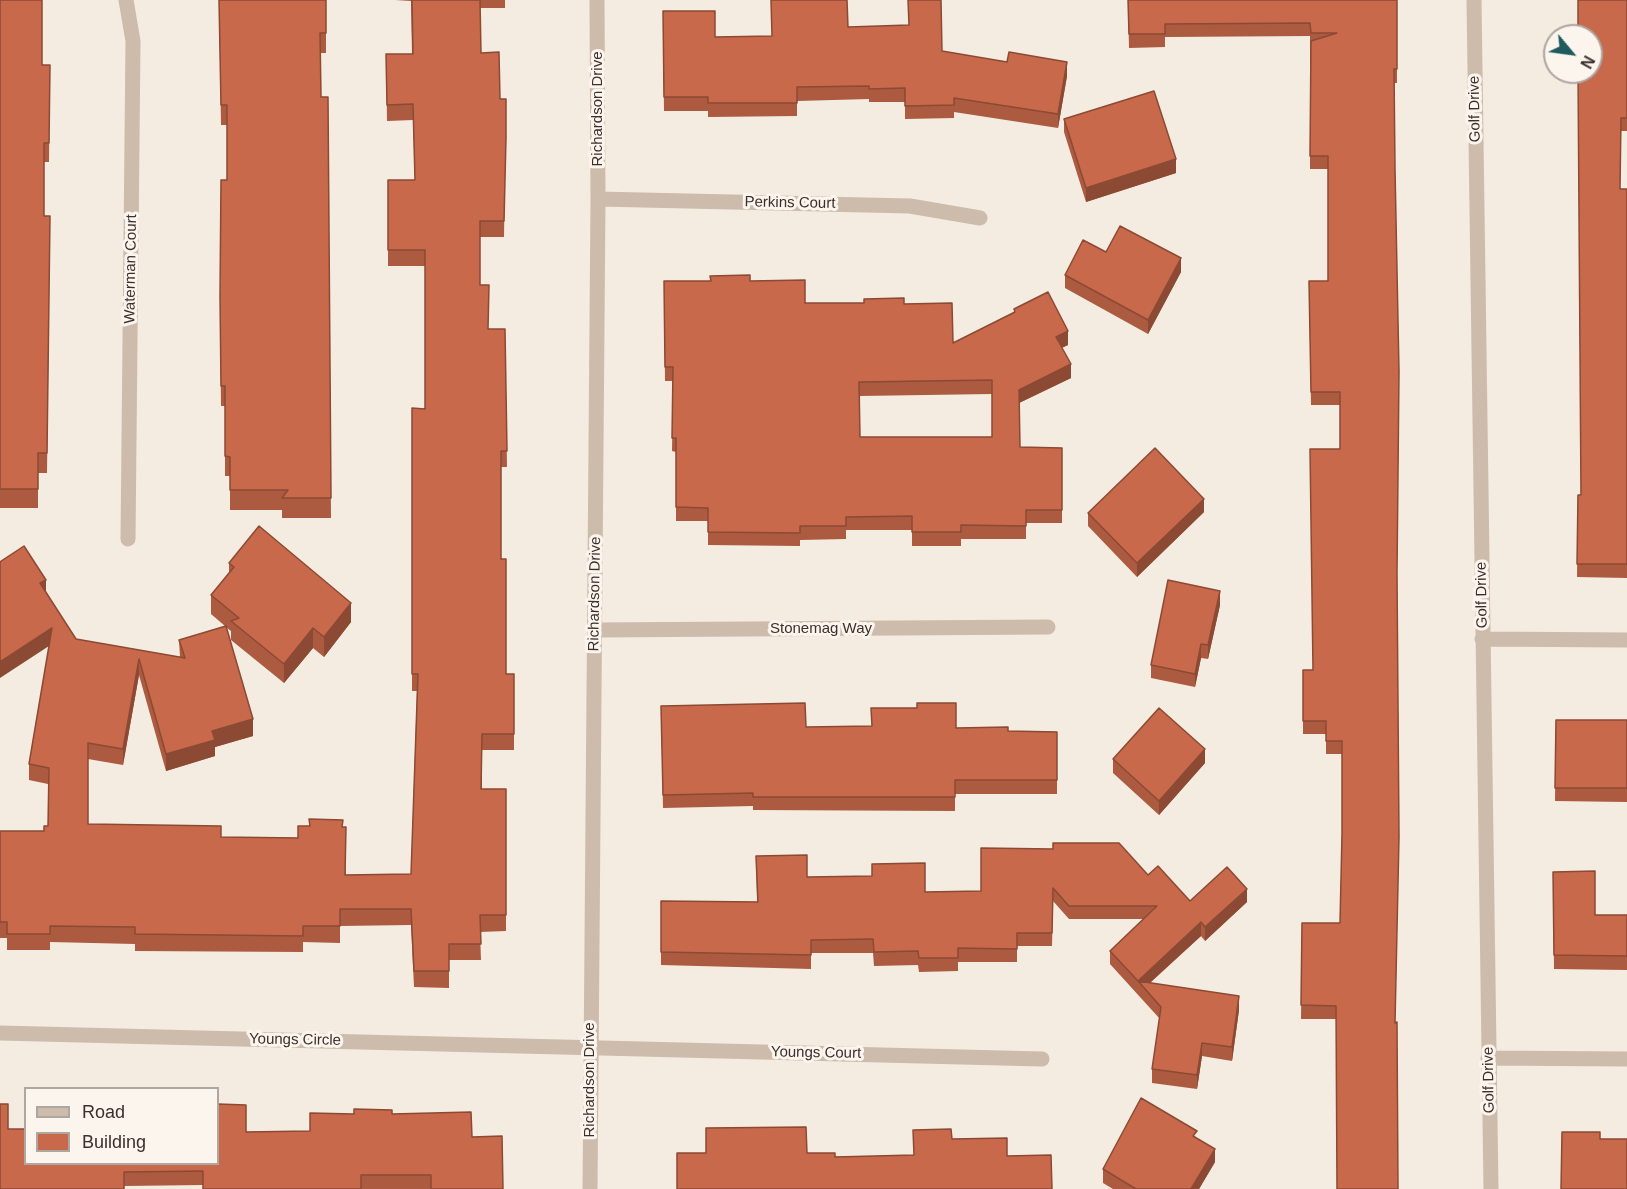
<!DOCTYPE html>
<html>
<head>
<meta charset="utf-8">
<style>
	body { margin:0 }
	#map { position:relative; width:1627px; height:1189px; overflow:hidden; background:#f4ebe1; font-family:Arial,sans-serif }
	canvas { display:block }
	.legend { position:absolute; left:24px; top:1087px; width:195px; height:78px; box-sizing:border-box; background:#fbf5ee; border:2px solid #aea6a0; margin:0; padding:8px 10px; list-style:none; font-size:18px; color:#3b302b }
	.legend li { display:flex; align-items:center; gap:12px; height:30px }
	.legend b { width:30px; border:2px solid #aea6a0 }
	.north { position:absolute; left:1543px; top:24px; width:60px; height:60px; box-sizing:border-box; background:#fbf5ee; border:2px solid #aea6a0; border-radius:50%; rotate:119deg; font-size:16px; font-weight:700; line-height:24px; text-align:center; color:#3b302b }
	.north::after { content:''; display:block; margin:auto; width:21px; height:27px; background:#1f5a5e; clip-path:polygon(50% 0,100% 100%,50% 72%,0 100%) }
</style>
</head>
<body>
<div id="map">
<canvas width="1627" height="1189"></canvas>
<ul class="legend">
<li><b style="height:8px;background:#cdbbac"></b>Road</li>
<li><b style="height:16px;background:#c8694b"></b>Building</li>
</ul>
<div class="north">N</div>
</div>
<script>
const ctx = document.querySelector('canvas').getContext('2d');
ctx.lineJoin = 'round';
function strokePath(path, color, width, dash) { ctx.strokeStyle = color; ctx.lineWidth = width; ctx.lineCap = dash ? 'butt' : 'round'; ctx.setLineDash(dash || []); ctx.stroke(path); }
function paint(path, color) { ctx.fillStyle = color; ctx.fill(path, 'evenodd'); }
function drawText(font, color, halo, rows, align = 'center') {
  ctx.font = font + ' Arial,sans-serif'; ctx.lineWidth = 6; ctx.setLineDash([]); ctx.textBaseline = 'middle'; ctx.strokeStyle = halo; ctx.fillStyle = color; for (const [text, x, y, turn = 0] of rows) {
    ctx.save(); ctx.translate(x, y); ctx.rotate((+turn || 0) * Math.PI / 180); ctx.textAlign = isNaN(turn) ? turn : align; if (halo) ctx.strokeText(text, 0, 0); ctx.fillText(text, 0, 0); ctx.restore();
  }
}
strokePath(new Path2D(`
	M126,0L133,41L128,539
	M1474,0L1491,1189
	M598,199L910,206L980,218
	M594,630L1048,627
	M1482,639L1627,640
	M0,1033L1042,1059
	M1488,1058L1627,1059
	M590,1189L598,199L597,0`), '#cdbbac', 15);
paint(new Path2D(`
	M0,0L42,65H50L49,162H44V216H50L47,473H38V508H0Z
	M219,0H326V53H320L321,97H328L331,518H282V510H230V476H225V406H221L220,315L227,180V125H221Z
	M395,0H505V8H480L481,53L500,99H506L504,237H480V285L488,329H505L507,467H501V559L506,674H514V750H482V789H506V931L480,932L481,960H449V988L414,987L411,925L340,926V943L303,942V952L135,951V944L50,942V950H7V938H0V831H44L48,826V784L29,780V764L49,646L46,592L76,639L180,657L179,640L225,626L211,614V595L229,573V563L351,622L324,657L313,648L284,683L231,640V631L226,627L253,736L215,747V756L166,771L139,675L123,765L88,759V824L221,837L298,838L343,827L346,875L411,874L417,691H412V408L425,409V266H388V180H415L413,120L387,121L386,54H412L411,1Z
	M1128,0H1397V83H1394L1336,1019H1301L1302,923H1340L1342,835V754H1326V734H1303V670H1313L1340,449V405H1311L1309,281H1328V169H1310V36L1165,37V47L1129,48Z
	M1627,0V131H1621L1620,189H1627V578L1577,577L1578,495H1581Z
	M663,11L715,37L772,36L848,27L942,51L1067,76L1058,128L954,112V118L905,119V102H869V99L797,101V116L708,117V111H664Z
	M1064,119L1176,173L1086,202L1064,132Z
	M1106,252L1181,272L1148,334L1065,288V275Z
	M710,276L750,281L805,303L904,304L953,343L1014,312V309L1068,345L1062,348L1071,378L1019,403L1020,447L1062,448V523H1026V539H961V546H912V530H846V539L800,540V546L708,545V521H676V452L672,451L673,381H665L664,281H710ZM992,394V437H860L859,396Z
	M1204,512L1137,577L1088,526V513Z
	M1220,605L1208,659L1201,658L1195,687L1151,678V665Z
	M661,706L806,727L956,728L1008,731L1057,732V794H955V811L753,810V806L663,808Z
	M1556,720H1627V802L1555,801Z
	M1113,759L1205,763L1159,815L1113,773Z
	M756,856L807,877L925,892L981,891L1148,875L1190,901L1247,902L1205,941L1201,936L1150,983L1239,1010L1232,1061L1202,1056L1197,1089L1152,1083V1069L1160,1019L1110,964V951L1143,919H1069L1053,901L1052,946H1017V962H958V971L919,972L918,965L874,966L873,953H811V969L661,965V901L757,902Z
	M1553,872L1595,915H1627V970L1554,969Z
	M392,1114L472,1137L503,1189H203V1185L124,1186L8,1129L246,1132L310,1131Z
	M1215,1162L1199,1189H1113L1103,1183V1169Z`), '#ac5a40');
paint(new Path2D(`
	M1067,62V76L1058,128V114Z
	M1176,159V173L1086,202V188Z
	M1181,258V272L1148,334V320Z
	M1068,331V345L1056,350V337Z
	M1071,364V378L1019,403V390Z
	M1204,499V512L1137,577V563Z
	M46,580V596L40,583Z
	M1220,591V605L1208,659V645Z
	M351,603V622L324,657V637Z
	M52,628V644L0,678V662Z
	M313,628V648L284,683V664Z
	M1201,644V658L1195,687V674Z
	M139,659V675L123,765V749Z
	M253,719V736L215,747V756L166,771V754L212,731Z
	M1205,749V763L1159,815V801Z
	M1247,889V902L1205,941V927Z
	M1201,922V936L1144,988L1138,981V995V981Z
	M1239,996V1010L1232,1061V1047Z
	M1202,1043V1056L1197,1089V1075Z
	M1215,1149V1162L1199,1189H1191Z`), '#8c4a34');
const building = new Path2D(`
	M0,0H42V65H50L49,143H44V216H50L47,453H38V489H0Z
	M219,0H326V33H320L321,97H328L331,498H282L288,490H230V457L225,456V386H221L220,296L221,180H227V105H221Z
	M412,0H480L481,53L499,52L500,99H506V138L504,221H480V285H489L488,329H505L507,451H501V559H506V674H514V734H482L481,789H506V915H480L481,944H449V971H414L411,909H340V926H303V936L135,934V927L50,926V934H7V922H0V831H44V826H48L49,768L29,764L52,628L0,662V562L24,546L46,580L40,583L76,639L185,658L179,640L226,626L253,719L212,731L215,740L166,754L139,659L123,749L88,743V824L221,826V837L298,838V826H310L309,819L343,820L342,827H346L345,875L411,874L418,674H412V408L425,409V250H388V180H415L413,104L387,105L386,54H413Z
	M771,0H847L848,27L909,25L908,0H941L942,51L1007,62L1009,52L1067,62L1058,114L954,98V105L905,106V88L869,89V86L797,87V103H708V97H664L663,11H715V37L772,36Z
	M1128,0H1397V69H1394L1395,169L1399,371L1397,573L1399,837L1395,1023L1397,1022L1398,1189H1337L1336,1006L1301,1005L1302,923H1340L1342,834V741H1326V721H1303V670H1313L1310,449H1340V392H1311L1309,281H1328V156H1310L1311,41L1337,33H1311L1310,23L1165,24V34H1129Z
	M1578,0H1627V118H1621L1620,189H1627V564H1577L1578,495H1581L1578,72H1591V36H1578Z
	M1154,91L1176,159L1086,188L1064,119Z
	M1120,226L1181,258L1148,320L1065,275L1083,240L1106,252Z
	M750,275V281L805,280V303H864V299L904,298V304L952,303L953,343L1015,312L1014,309L1048,292L1068,331L1056,337L1071,364L1019,390L1020,447L1062,448V510H1026V526L961,525V532H912V516L846,517V526H800V533L708,532V508L676,507V438H672L673,367H665L664,281H711L710,276ZM992,380V437H860L859,382Z
	M1155,448L1204,499L1137,563L1088,513Z
	M259,526L351,603L324,637L313,628L284,664L231,621L239,618L211,595L234,567L229,563Z
	M1168,580L1220,591L1208,645L1201,644L1195,674L1151,665Z
	M805,703L806,727L872,726L871,708H917V703H956V728L1008,727V731L1057,732V780H955V797H753V793L663,795L661,706Z
	M1159,708L1205,749L1159,801L1113,759Z
	M1556,720H1627V788H1555Z
	M1053,843H1119L1148,875L1158,866L1190,901L1227,867L1247,889L1205,927L1201,922L1138,981L1110,951L1157,906H1069L1053,888L1052,933H1017V949L958,948V958H919L918,951L874,952L873,939L811,940V955L661,952V901L758,902L756,856L807,855V877L872,876V864L925,863V892L981,891V848L1053,849Z
	M1595,871V915H1627V956L1554,955L1553,872Z
	M1138,981L1239,996L1232,1047L1202,1043L1197,1075L1152,1069L1161,1007Z
	M1141,1098L1197,1131L1193,1136L1215,1149L1191,1189H1136L1103,1169Z
	M0,1104H8V1129H26V1164H218V1104L246,1105V1132L310,1131V1113L354,1114V1109L392,1110V1114L471,1112L472,1137L502,1136L503,1189H431V1175H361V1189H203V1171L124,1172V1189H0Z
	M806,1127L807,1153H835V1157L914,1155L913,1130L951,1129L952,1139L1007,1138V1156L1051,1155L1052,1189H677V1153H706V1128Z
	M1562,1132H1600V1139H1627V1189H1561Z`);
paint(building, '#c8694b');
strokePath(building, '#8c4a34', 1.5);
drawText('15px', '#3b302b', '#fbf5ee', [
	["Richardson Drive",598,109,-90],
	["Golf Drive",1475,109,-91],
	["Perkins Court",790,203,1],
	["Waterman Court",131,269,-89],
	["Richardson Drive",595,594,-89],
	["Golf Drive",1482,595,-91],
	["Stonemag Way",821,629],
	["Youngs Circle",295,1040,1],
	["Youngs Court",816,1053,1],
	["Richardson Drive",590,1080,-90],
	["Golf Drive",1489,1080,-91]
]);
</script>
</body>
</html>
